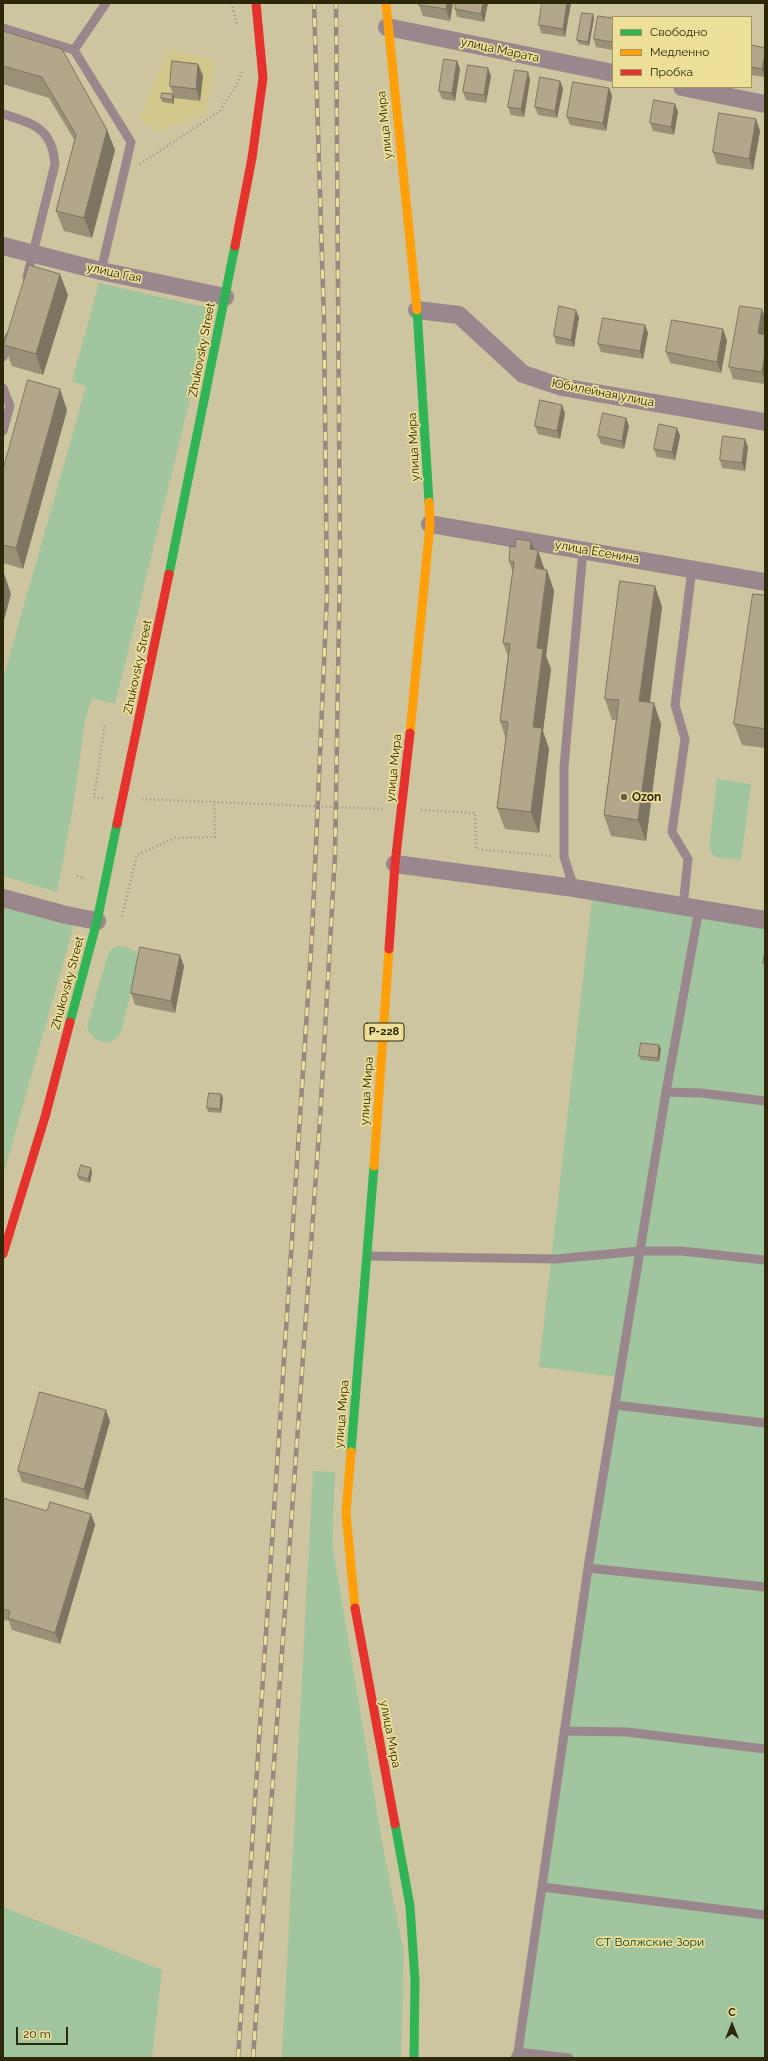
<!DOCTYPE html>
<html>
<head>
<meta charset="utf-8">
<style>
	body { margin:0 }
	#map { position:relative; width:768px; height:2061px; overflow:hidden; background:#ccc59f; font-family:Raleway,sans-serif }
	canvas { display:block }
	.frame { position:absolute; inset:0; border:4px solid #2e280b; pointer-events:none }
	.legend { position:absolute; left:612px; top:16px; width:140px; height:72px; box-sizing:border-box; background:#eddf98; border:1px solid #a19660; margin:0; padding:5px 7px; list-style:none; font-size:12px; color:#2e280b }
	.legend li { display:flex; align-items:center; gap:8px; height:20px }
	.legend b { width:20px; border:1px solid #a19660 }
	.north { position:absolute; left:712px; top:2005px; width:40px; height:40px; -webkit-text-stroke:3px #eddf98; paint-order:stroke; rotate:0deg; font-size:11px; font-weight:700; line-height:16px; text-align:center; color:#2e280b }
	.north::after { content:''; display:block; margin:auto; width:14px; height:18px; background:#2e280b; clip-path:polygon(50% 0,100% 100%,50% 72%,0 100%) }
	.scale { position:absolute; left:16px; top:2027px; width:52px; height:18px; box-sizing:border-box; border:2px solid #2e280b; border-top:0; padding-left:5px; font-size:12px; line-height:14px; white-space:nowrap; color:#2e280b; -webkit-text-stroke:3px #eddf98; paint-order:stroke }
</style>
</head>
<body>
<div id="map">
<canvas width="768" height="2061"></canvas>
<div class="frame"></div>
<ul class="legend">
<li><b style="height:5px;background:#30b455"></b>Свободно</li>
<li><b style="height:5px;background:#ff9f0a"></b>Медленно</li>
<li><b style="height:5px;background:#e5322d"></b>Пробка</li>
</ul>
<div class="north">С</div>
<div class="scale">20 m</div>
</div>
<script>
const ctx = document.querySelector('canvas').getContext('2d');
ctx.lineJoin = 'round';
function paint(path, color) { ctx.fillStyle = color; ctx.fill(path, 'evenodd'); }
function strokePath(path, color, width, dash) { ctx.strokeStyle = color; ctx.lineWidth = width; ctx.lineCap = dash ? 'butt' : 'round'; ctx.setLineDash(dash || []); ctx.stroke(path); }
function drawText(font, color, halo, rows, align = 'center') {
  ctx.font = font + ' Raleway,sans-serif'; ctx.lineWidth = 3.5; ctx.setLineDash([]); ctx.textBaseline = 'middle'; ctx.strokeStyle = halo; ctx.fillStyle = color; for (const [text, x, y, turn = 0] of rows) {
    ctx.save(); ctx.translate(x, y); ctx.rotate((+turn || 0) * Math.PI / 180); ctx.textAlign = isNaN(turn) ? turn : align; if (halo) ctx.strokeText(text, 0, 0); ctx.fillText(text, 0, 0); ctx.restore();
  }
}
paint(new Path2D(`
	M169,49L215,61L206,112L158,132L140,118Z`), '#d2c68a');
paint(new Path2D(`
	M99,283L212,309L115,704L92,698L85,720L73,807L57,892L3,876V679L86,387L72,381Z
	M717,779L751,784L741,860L714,857L709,848Z
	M593,891L765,920V2058H515L619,1377L539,1367Z
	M3,903L74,924L3,1176Z
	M118,946C130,946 139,951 139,964L120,1034C111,1049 90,1042 87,1026L108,954L112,949Z
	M313,1471L335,1472L332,1543L384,1853L404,1953L401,2058H282Z
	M3,1907L162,1970L152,2058H3Z`), '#a1c59e');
strokePath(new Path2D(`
	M232,3L237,26
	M140,164L219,112L236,86L242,72
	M103,798L94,797L105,723
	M142,799L383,809
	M421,810L475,813L476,849L551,856
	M77,876L85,879
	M122,916L137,855L175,838L215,837L214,801
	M3,1336H5`), '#9e918c', 2.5, [1, 3]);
strokePath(new Path2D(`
	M3,28L74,50L131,142L101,271
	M74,50L106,3
	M3,114C34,124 52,128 55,164L27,277
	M3,357L9,337
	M3,388L10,406L3,431
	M574,888L564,857V767L583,550
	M683,906L688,859L672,832L685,739L675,705L692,569
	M666,1092L701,1093L765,1101
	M368,1256L556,1259L640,1251H681L765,1260
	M615,1405L765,1423
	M588,1568L765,1587
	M564,1731L627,1732L765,1749
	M542,1887L765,1915
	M518,2052L569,2058
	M515,2058L518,2052L588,1568L666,1092L699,909`), '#9a878e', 9);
strokePath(new Path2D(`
	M387,27L613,73
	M682,87L765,104
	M3,246L101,271L225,297
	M417,310L459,315L523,374L562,387L765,422
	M430,524L765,582
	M395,864L574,888L765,920
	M3,898L66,915L97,921`), '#9a878e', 18);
strokePath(new Path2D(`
	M417,310L429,502
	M169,574L235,246
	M70,1022L97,921L117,824
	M351,1452L374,1166
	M395,1824L410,1906L415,1981L414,2058`), '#30b455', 9);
strokePath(new Path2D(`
	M386,3L417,310
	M410,733L430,524L429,502
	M374,1166L389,949
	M351,1452L346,1513L355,1608`), '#ff9f0a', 9);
strokePath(new Path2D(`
	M235,246L252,158L263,78L256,3
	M117,824L169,574
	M389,949L395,864L410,733
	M3,1254L45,1117L70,1022
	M355,1608L395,1824`), '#e5322d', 9);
const rail = new Path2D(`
	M238,2058L312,935L327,595L324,320L314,3
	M253,2058L320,1119L335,855L340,562L336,3`);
strokePath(rail, '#958980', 4.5);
strokePath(rail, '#eddf98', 3, [9]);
paint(new Path2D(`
	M453,3L450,21L423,16L419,5Z
	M488,3L484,22L457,17L455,9Z
	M571,3L565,37L541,33L539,25Z
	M594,18L589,46L579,44L577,40Z
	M613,18V50L596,47L594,39Z
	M3,31L107,130L115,150L92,238L64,231L56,211L75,141L49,98L3,84Z
	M751,45L765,48V77L751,75Z
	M457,61L460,69L455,101L442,99L439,91Z
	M198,64L203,76L200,101L174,98V104L162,102L161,98L173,94L170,86Z
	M491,76L486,103L466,100L463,92Z
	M530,80L524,117L511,115L508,107Z
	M560,81L563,89L557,118L538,115L535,107Z
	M609,88L612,96L606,131L570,125L567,117Z
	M675,104L678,112L674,135L653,131L650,123Z
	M756,119L760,131L753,170L717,164L713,152Z
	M68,295L43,375L12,366L4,345Z
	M579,317L574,347L556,344L554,336Z
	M645,325L648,333L643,359L601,352L598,344Z
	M723,329L727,341L721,373L670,363L666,352Z
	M765,335V384L733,379L729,367Z
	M67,410L23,569L3,563V470Z
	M565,413L560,439L538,434L535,426Z
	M626,418L629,426L624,449L601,444L598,436Z
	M677,428L680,436L675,460L657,457L654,449Z
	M748,447L745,471L722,468L720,460Z
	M531,541L534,549L545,570H547L554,591L546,656L551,669L543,731L549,749L539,833L505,829L497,808L506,739L500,721L508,656L503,643L513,573L509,561Z
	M655,586L662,607L650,703L661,724L646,841L611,836L604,815L616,720H612L605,699Z
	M765,595V748L742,745L734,724Z
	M184,966L175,1013L135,1005L131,993Z
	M659,1045L661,1049L659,1062L641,1060L639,1056Z
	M221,1094L223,1098L221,1113L208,1112L207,1108Z
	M92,1172L90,1183L79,1180L78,1176Z
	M110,1421L88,1500L22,1482L18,1471Z
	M3,1498L47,1511L91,1514L95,1525L60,1644L12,1630L9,1621L3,1620Z`), '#999077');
paint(new Path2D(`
	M447,3H453L450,21L446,9Z
	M483,3H488L484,22L481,14Z
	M567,3H571L565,37L563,29Z
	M593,14L594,18L589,46L588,42Z
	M765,54V77L762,69Z
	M457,61L460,69L455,101L452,93Z
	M198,64L203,76L200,101L196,89Z
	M488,68L491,76L486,103L484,95Z
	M528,72L530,80L524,117L521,109Z
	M560,81L563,89L557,118L555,111Z
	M609,88L612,96L606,131L603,123Z
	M173,94L174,98V104L172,100Z
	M675,104L678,112L674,135L671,127Z
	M756,119L760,131L753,170L749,159Z
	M107,130L115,150L92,238L84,218Z
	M60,274L68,295L43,375L36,354Z
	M762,309L765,318V327L762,345L758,333Z
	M576,310L579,317L574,347L571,340Z
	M645,325L648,333L643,359L640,351Z
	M723,329L727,341L721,373L717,362Z
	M765,353V381L762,372Z
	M60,389L67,410L23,569L16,548Z
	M562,405L565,413L560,439L557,431Z
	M626,418L629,426L624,449L622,441Z
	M677,428L680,436L675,460L672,452Z
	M745,439L748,447L745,471L742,463Z
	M531,541L537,557L538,550L545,571L535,568L530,549Z
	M547,570L554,591L546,656L551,669L543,731L549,749L539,833L531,812L533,727L537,648Z
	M4,573L11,594L3,624V575Z
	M655,586L662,607L647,722L639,701Z
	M654,703L661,724L646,841L638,820Z
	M180,955L184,966L175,1013L171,1001Z
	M659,1045L661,1049L659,1062L658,1058Z
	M221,1094L223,1098L221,1113L220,1109Z
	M91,1168L92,1172L90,1183L88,1179Z
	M106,1410L110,1421L88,1500L84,1489Z
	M91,1514L95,1525L60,1644L55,1633Z`), '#7d7561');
const building = new Path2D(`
	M420,3H447L446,9L419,5Z
	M456,3H483L481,14L455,9Z
	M542,3H567L563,29L539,25Z
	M582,13L593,14L588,42L577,40Z
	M598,16L613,18V42L594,39Z
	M3,31L62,49L107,130L84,218L56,211L76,135L42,77L3,66Z
	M751,45L765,48V54L762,69L751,67Z
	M444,59L457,61L452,93L439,91Z
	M172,61L198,64L196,89L170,86Z
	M468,65L488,68L484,95L463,92Z
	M515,70L528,72L521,109L508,107Z
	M540,77L560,81L555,111L535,107Z
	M573,82L609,88L603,123L567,117Z
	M162,93L173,94L172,100L161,98Z
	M654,100L675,104L671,127L650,123Z
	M719,113L756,119L749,159L713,152Z
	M29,265L60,274L36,354L4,345Z
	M559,306L576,310L571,340L554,336Z
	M740,306L762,309L758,333L765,335V353L762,372L729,367Z
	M603,318L645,325L640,351L598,344Z
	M672,320L723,329L717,362L666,352Z
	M28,380L60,389L16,548L3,545V470Z
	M540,400L562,405L557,431L535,426Z
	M603,413L626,418L622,441L598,436Z
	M659,424L677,428L672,452L654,449Z
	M723,436L745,439L742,463L720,460Z
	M516,539L531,541L530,549L538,550L535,568L547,570L537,648L543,649L533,727L542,728L531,812L497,808L508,722L500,721L510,644L503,643L514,562L509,561L510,546L515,547Z
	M620,581L655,586L639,701L654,703L638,820L604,815L619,700L605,699Z
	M753,594L765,595V729L734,724Z
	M140,947L180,955L171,1001L131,993Z
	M765,953V964L763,963Z
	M641,1043L659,1045L658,1058L639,1056Z
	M209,1093L221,1094L220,1109L207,1108Z
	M81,1165L91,1168L88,1179L78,1176Z
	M40,1392L106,1410L84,1489L18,1471Z
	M3,1498L47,1511L50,1502L91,1514L55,1633L8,1618L10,1611L3,1609Z`);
paint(building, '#b2a78a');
strokePath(building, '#7d7561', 1);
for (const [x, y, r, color] of [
	[624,797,4,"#655f3f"]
]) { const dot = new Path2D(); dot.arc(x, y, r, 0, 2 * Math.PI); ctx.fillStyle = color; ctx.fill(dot); strokePath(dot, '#eddf98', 1.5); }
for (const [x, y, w] of [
	[384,1032,40]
]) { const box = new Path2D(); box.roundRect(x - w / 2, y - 9, w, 18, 3); ctx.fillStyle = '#eddf98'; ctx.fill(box); strokePath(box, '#2e280b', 1); }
drawText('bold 11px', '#2e280b', null, [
	["Р-228",384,1032]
]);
drawText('12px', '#2e280b', '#eddf98', [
	["улица Марата",500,50,12],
	["улица Мира",385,125,-96],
	["улица Гая",114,273,12],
	["Zhukovsky Street",202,350,-79],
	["Юбилейная улица",603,393,11],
	["улица Мира",414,447,-93],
	["улица Есенина",597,552,10],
	["Zhukovsky Street",138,667,-78],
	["улица Мира",394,768,-84],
	["Zhukovsky Street",68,983,-75],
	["улица Мира",367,1091,-86],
	["улица Мира",342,1414,-85],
	["улица Мира",390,1734,79]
]);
drawText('bold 12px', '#2e280b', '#eddf98', [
	["Ozon",632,797]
], 'left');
drawText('12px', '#003a21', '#eddf98', [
	["СТ Волжские Зори",650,1942]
]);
</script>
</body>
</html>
